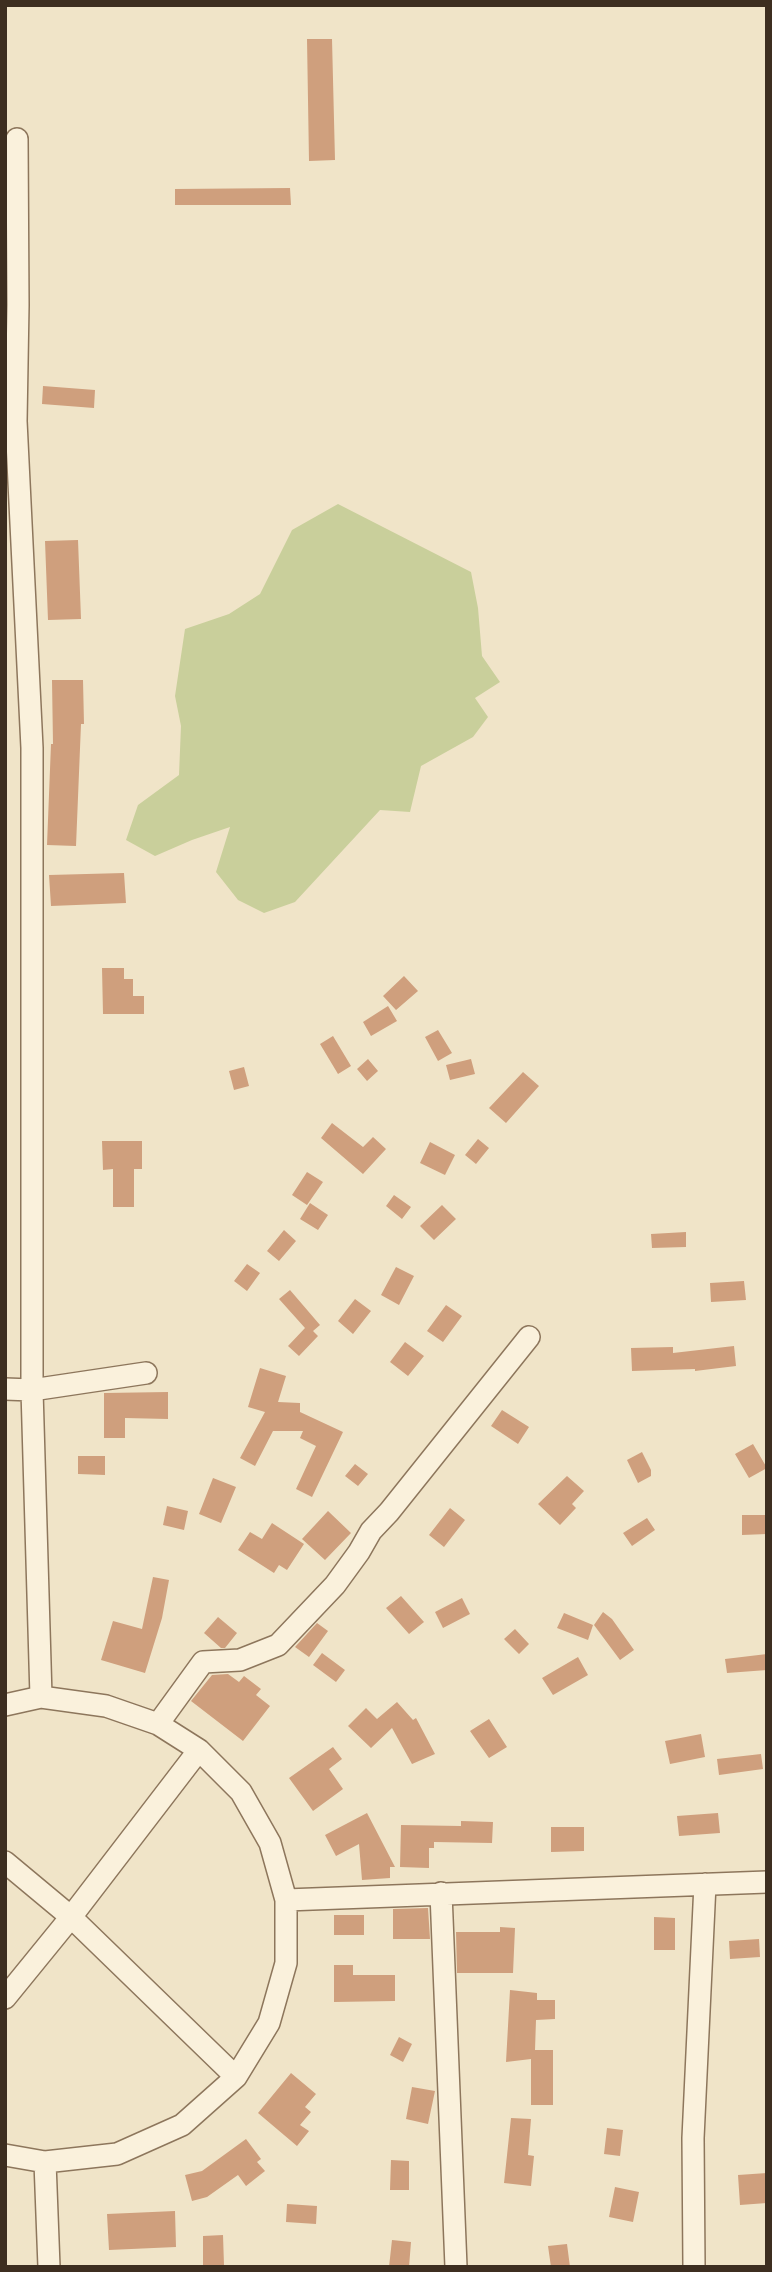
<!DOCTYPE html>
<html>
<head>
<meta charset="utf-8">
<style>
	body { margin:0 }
	#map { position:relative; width:772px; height:2272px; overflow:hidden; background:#f0e4c8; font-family:Merriweather,serif }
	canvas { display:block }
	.frame { position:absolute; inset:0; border:7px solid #3d2e20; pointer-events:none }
</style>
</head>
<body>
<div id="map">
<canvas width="772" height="2272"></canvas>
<div class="frame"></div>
</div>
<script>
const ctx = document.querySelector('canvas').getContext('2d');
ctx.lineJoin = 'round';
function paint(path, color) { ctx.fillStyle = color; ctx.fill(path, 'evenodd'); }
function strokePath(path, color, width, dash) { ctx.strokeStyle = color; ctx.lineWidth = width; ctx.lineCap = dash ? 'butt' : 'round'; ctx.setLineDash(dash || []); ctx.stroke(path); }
paint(new Path2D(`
	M338,504L471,572L478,608L482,656L500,682L475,698L488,717L473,737L421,766L410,812L380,810L295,902L264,913L238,900L216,872L230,827L192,840L155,856L126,840L138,805L179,775L181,726L175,696L185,629L229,614L260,594L292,530Z`), '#c9cf9b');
paint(new Path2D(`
	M307,39H332L335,160L309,161Z
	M290,188L291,205H175V189Z
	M43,386L95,390L94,408L42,404Z
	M78,540L81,619L48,620L45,541Z
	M52,680H83L84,724H81L76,846L47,845L51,744H53Z
	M124,873L126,903L51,906L49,875Z
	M102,968H124V979H133V996H144V1014H103Z
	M404,976L418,991L396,1010L383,996Z
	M388,1006L397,1021L371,1036L363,1022Z
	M438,1030L452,1053L438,1061L425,1037Z
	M333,1036L351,1066L338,1074L320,1044Z
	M368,1059L378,1071L367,1081L357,1069Z
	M471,1059L475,1074L450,1080L446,1065Z
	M244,1067L249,1086L234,1090L229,1071Z
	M523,1072L539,1086L506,1123L489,1108Z
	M332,1123L363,1147L373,1137L386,1149L363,1174L321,1138Z
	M478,1139L489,1148L476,1164L465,1155Z
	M102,1141H142V1169H134V1207H113V1169L103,1170Z
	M430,1142L455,1155L445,1175L420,1163Z
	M307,1172L323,1182L307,1205L292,1195Z
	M394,1195L411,1207L402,1219L386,1206Z
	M310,1203L328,1215L318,1230L300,1219Z
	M442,1205L456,1219L434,1240L420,1226Z
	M284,1230L296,1241L279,1261L267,1251Z
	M686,1232V1247L652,1248L651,1234Z
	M247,1264L260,1273L247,1291L234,1281Z
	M396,1267L414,1276L399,1305L381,1295Z
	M744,1281L746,1300L711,1302L710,1283Z
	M290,1290L320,1325L313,1331L318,1336L299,1356L288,1346L305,1328L279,1299Z
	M355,1299L371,1311L353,1334L338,1321Z
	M446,1305L462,1316L443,1342L427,1331Z
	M405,1342L424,1356L408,1376L390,1362Z
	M734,1346L736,1366L695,1371V1369L632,1371L631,1348L673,1347V1353Z
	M260,1368L286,1376L278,1402L300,1403V1412L343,1432L312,1497L296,1489L316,1446L300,1438L303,1431H273L255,1466L240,1458L265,1412L248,1407Z
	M168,1392V1419L125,1418V1438H104V1393Z
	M502,1410L529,1427L518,1444L491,1426Z
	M753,1444L767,1468L749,1478L735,1454Z
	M642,1452L651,1470V1476L638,1483L627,1460Z
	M78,1456H105V1475L78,1474Z
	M355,1464L368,1474L358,1486L345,1476Z
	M567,1476L584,1491L572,1504L576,1508L560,1525L538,1504Z
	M213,1478L236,1487L221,1523L199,1514Z
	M167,1506L188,1511L184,1530L163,1525Z
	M450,1508L465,1520L444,1547L429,1535Z
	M328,1511L351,1533L325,1560L302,1539Z
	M742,1515H767V1534L742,1535Z
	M647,1518L655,1530L632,1546L623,1533Z
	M272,1523L304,1544L287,1570L279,1565L274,1573L238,1550L250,1532L262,1539Z
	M153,1577L169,1580L162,1618L145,1673L101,1660L113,1621L142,1629Z
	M401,1596L424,1622L409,1634L386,1608Z
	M462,1598L470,1614L443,1628L435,1612Z
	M603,1612L612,1619L634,1650L620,1660L594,1625Z
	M564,1613L593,1625L588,1640L557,1628Z
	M218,1617L237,1633L225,1648H221L204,1633Z
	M317,1623L328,1631L309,1657L295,1647Z
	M515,1629L529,1644L519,1654L504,1639Z
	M322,1653L345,1670L336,1682L313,1665Z
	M767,1654V1670L727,1673L725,1659Z
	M578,1657L588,1675L553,1695L542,1678Z
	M228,1674L239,1682L244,1676L261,1689L256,1695L270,1706L243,1741L191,1701L212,1675Z
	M397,1702L413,1720L416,1718L435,1754L412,1764L392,1728L371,1748L348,1726L366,1708L377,1719Z
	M489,1719L507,1747L489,1758L470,1731Z
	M701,1734L705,1757L670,1764L665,1741Z
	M333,1747L342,1759L329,1769L343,1789L313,1811L289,1778Z
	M761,1754L763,1769L719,1775L717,1759Z
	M367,1813L395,1867H390V1878L362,1880L359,1844L336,1856L325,1835Z
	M718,1813L720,1833L679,1836L677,1816Z
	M461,1821L493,1822L492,1843L434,1842V1848H429V1868L400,1867L401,1825L461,1826Z
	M551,1827H584V1851L551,1852Z
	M428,1908L430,1939H393V1909Z
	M334,1915H364V1935H334Z
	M654,1917L675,1918V1950H654Z
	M500,1927L515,1928L513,1973H457L456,1932H500Z
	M759,1939L760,1957L730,1959L729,1941Z
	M334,1965H353V1975H395V2001L334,2002Z
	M510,1990L537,1993V2000H555V2019L536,2020L535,2050H553V2105H531V2059L506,2062Z
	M399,2037L412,2044L403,2062L390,2055Z
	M291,2073L316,2094L305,2107L311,2112L300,2125L309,2131L297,2146L258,2113Z
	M412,2087L435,2091L428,2124L406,2119Z
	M511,2118L531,2119L528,2155L534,2156L531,2186L504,2183Z
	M607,2128L623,2130L620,2156L604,2154Z
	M246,2139L261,2159L257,2162L265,2171L246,2186L238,2175L207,2197L192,2201L185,2175L202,2171Z
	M391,2160L409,2161V2190H390Z
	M767,2173V2203L740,2205L738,2175Z
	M615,2187L639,2192L633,2222L609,2217Z
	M287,2204L317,2206L316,2224L286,2222Z
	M175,2211L176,2247L109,2250L107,2214Z
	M223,2235L224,2265L203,2266V2236Z
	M392,2240L411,2242L409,2267H389Z
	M567,2244L570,2267H551L548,2246Z`), '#cf9f7d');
const minor = new Path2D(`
	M17,139L18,305L16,421L32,748V1390L41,1697
	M5,1389L32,1390L146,1373
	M5,1705L41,1697L106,1706L158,1724L199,1750L241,1792L270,1843L286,1900V1963L269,2023L236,2077L182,2125L117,2154L45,2162L5,2155
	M158,1724L203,1662L240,1660L278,1645L335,1585L359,1552L371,1531L389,1512L529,1337
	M5,1862L71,1917L236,2077
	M441,1893L456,2267
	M286,1900L767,1882
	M5,1998L71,1917L199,1750
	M45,2162L49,2267
	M694,2267L693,2138L705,1884`);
strokePath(minor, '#8d765c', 24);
strokePath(minor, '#faf1dc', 21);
</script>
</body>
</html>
